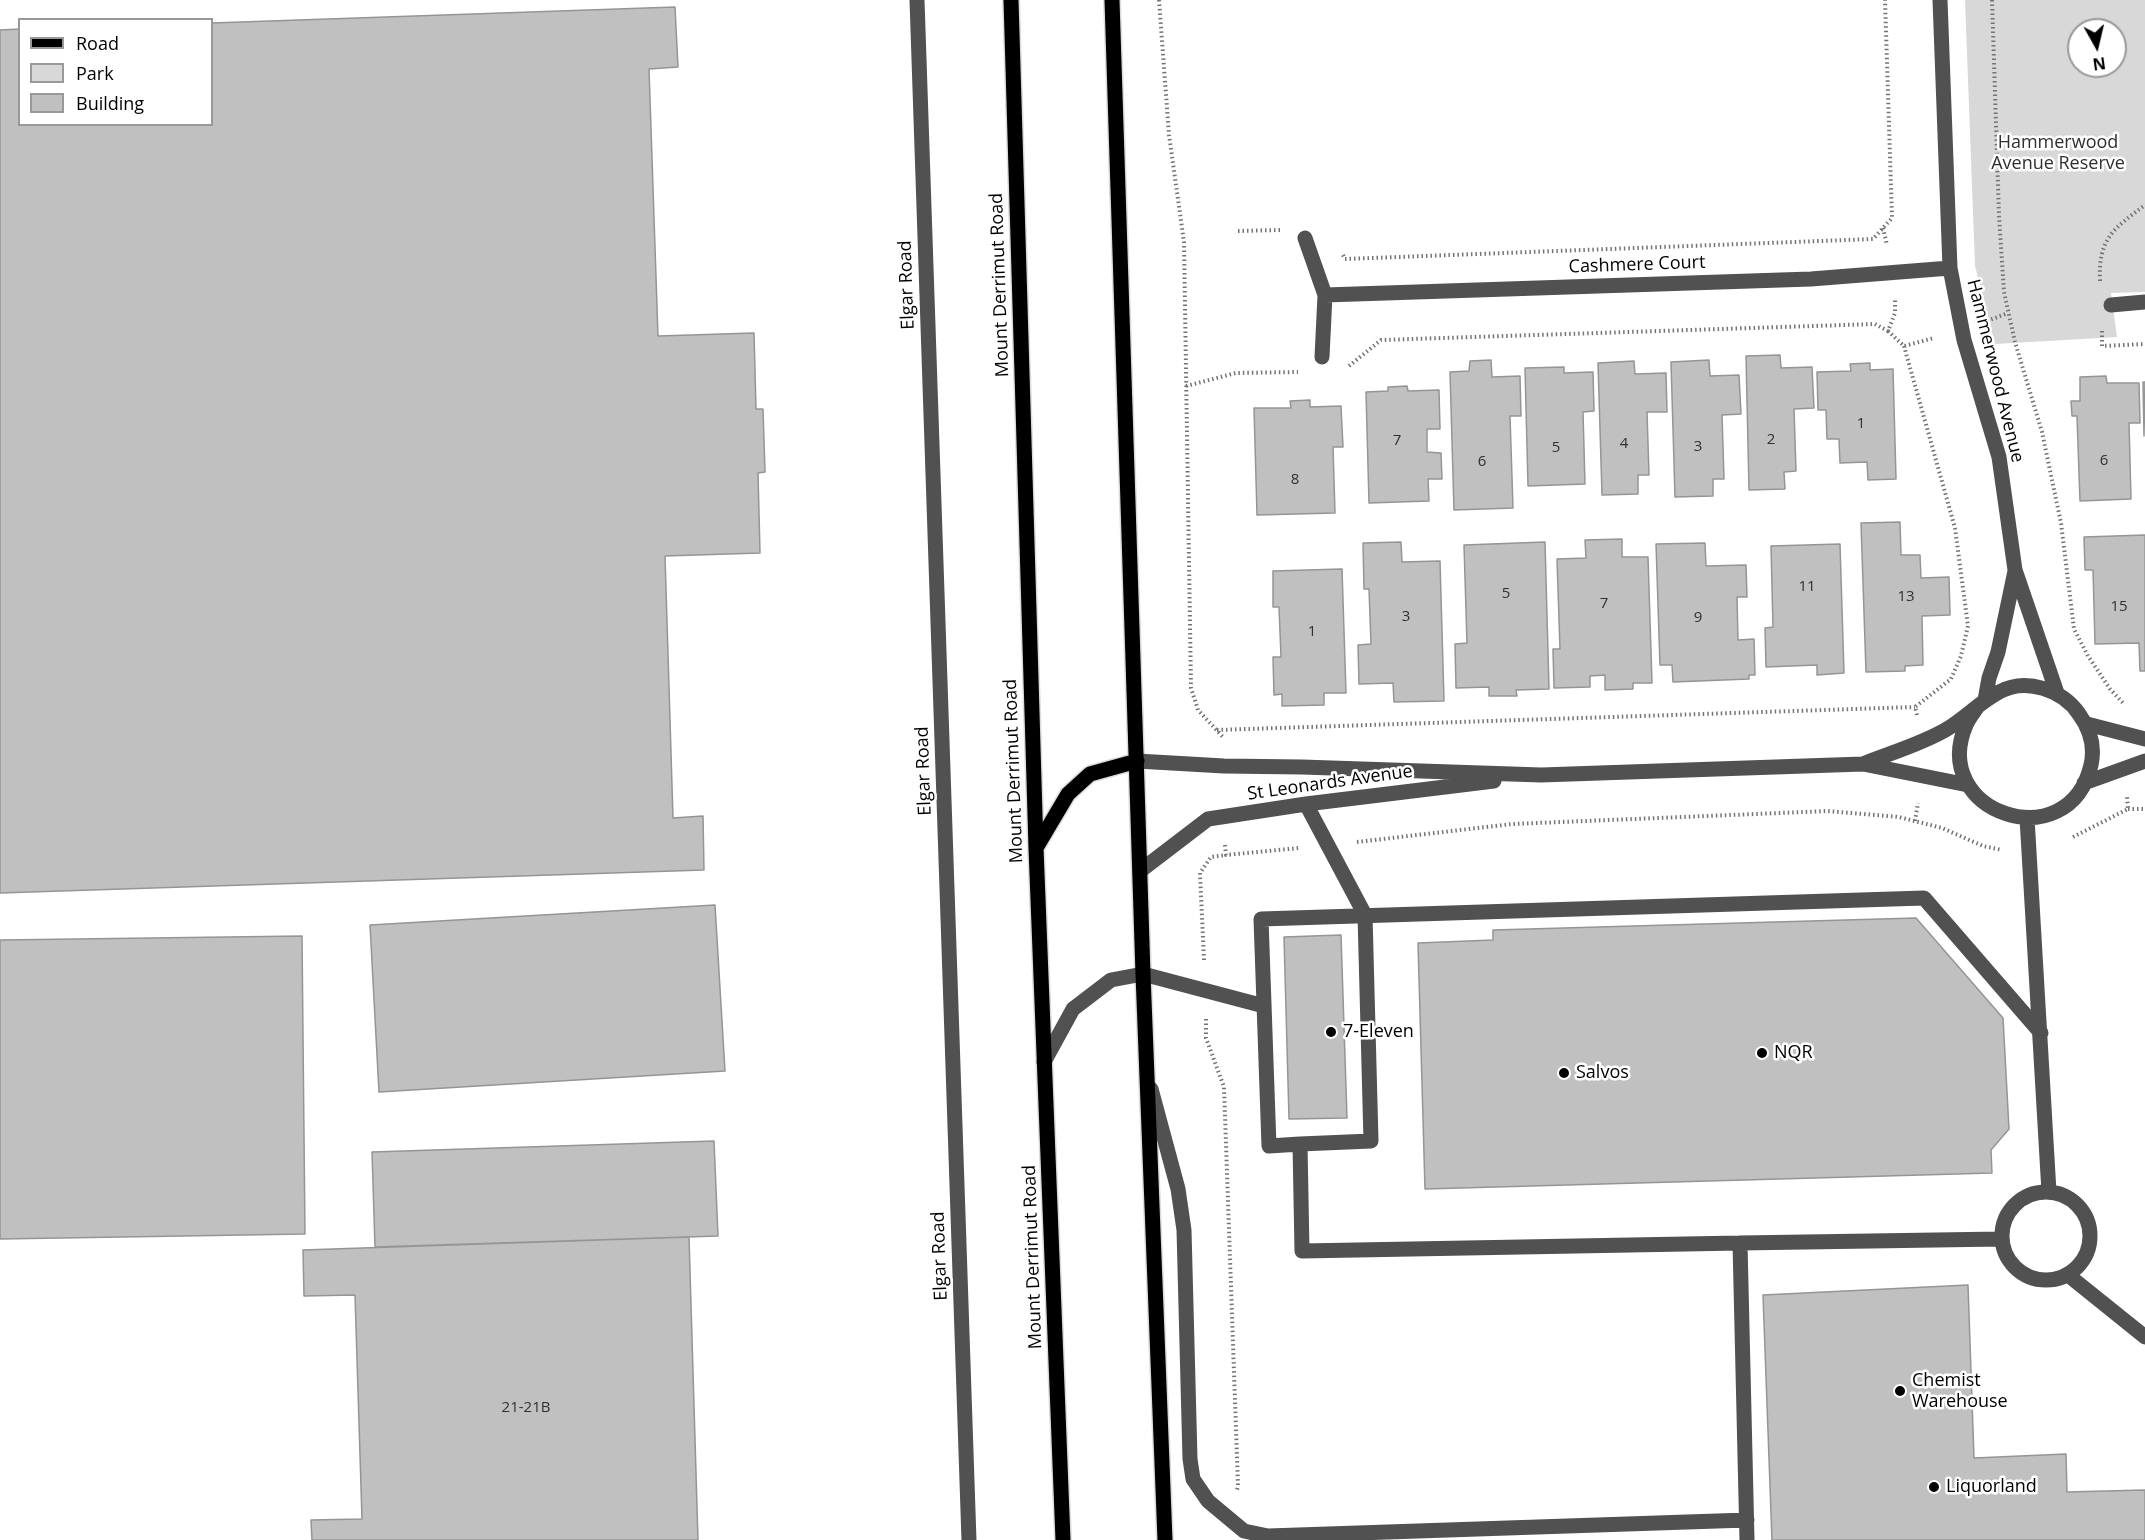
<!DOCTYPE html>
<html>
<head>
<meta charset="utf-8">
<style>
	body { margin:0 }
	#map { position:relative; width:2145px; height:1540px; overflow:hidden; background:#fff; font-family:"Open Sans",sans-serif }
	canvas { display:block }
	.legend { position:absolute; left:18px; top:18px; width:195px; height:108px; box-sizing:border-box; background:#fff; border:2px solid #999; margin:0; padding:8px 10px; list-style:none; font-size:18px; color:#000 }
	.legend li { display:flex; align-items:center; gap:12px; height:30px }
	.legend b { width:30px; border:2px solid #999 }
	.north { position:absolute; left:2067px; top:18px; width:60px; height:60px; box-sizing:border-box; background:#fff; border:2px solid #999; border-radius:50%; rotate:172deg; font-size:16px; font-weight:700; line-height:24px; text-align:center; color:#000 }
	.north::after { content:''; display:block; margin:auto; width:21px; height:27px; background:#000; clip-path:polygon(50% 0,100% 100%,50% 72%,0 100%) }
</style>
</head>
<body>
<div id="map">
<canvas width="2145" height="1540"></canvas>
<ul class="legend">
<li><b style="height:8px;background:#000"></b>Road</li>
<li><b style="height:16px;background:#d8d8d8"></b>Park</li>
<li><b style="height:16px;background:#c0c0c0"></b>Building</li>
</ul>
<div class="north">N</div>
</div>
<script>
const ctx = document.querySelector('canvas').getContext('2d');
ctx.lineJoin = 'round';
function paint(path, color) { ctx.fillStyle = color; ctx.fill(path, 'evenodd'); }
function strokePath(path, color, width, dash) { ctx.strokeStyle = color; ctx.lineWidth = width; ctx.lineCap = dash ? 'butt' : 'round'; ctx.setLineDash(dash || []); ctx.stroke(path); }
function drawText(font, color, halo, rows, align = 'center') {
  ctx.font = font + ' "Open Sans",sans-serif'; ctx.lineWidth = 5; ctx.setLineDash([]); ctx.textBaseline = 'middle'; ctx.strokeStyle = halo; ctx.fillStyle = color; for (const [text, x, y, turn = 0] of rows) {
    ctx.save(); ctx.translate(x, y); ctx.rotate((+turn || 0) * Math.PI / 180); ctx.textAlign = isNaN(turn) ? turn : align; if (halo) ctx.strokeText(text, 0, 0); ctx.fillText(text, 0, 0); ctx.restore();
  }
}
paint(new Path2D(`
	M1965,0H2145V292L2111,293L2117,337L1995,344L1975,266ZM2079,30H2115V66H2079Z`), '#d8d8d8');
const building = new Path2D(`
	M675,7L678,67L649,69L658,336L754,333L756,409H763L765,472L758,473L760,553L665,556L673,818L703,816L704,870L0,893V30L20,29V124H212V23Z
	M1780,355L1781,368L1812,367L1814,408L1794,409L1796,471L1784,472L1785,489L1749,490L1746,356Z
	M1491,360L1492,377L1520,376L1521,416H1510L1513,508L1454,510L1450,372L1469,371L1470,361Z
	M1709,360L1710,376L1739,375L1741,414L1722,415L1724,479H1713V496L1675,497L1671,362Z
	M1634,361L1635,374L1666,373L1667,412H1647L1649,475H1638V494L1602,495L1598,363Z
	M1870,363V370L1893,369L1896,479L1868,480L1867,462L1840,463L1839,439H1827L1826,410H1818L1817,372L1851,371L1850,364Z
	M1564,367V373L1593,372L1594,411L1583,412L1585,484L1528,486L1525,368Z
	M2106,376L2107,383H2139L2140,423H2129L2131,499L2080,501L2077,416H2072L2071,401H2080V377Z
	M2143,382H2145L2144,436Z
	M1407,386L1408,391L1439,390L1440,429H1427V452L1441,453L1442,479H1428L1429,501L1369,503L1366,392L1388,391V387Z
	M1310,400V407L1341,406L1343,447H1333L1335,513L1257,515L1254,408H1291L1290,401Z
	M1900,522L1901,555H1920L1921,578L1949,577L1950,615L1922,616L1923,665L1905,666V671L1866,672L1861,523Z
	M2145,535V671H2140L2139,643L2095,644L2093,570H2085L2084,537Z
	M1622,539V557H1648L1652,683H1633V689L1605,690V675L1590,676V687L1554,688L1553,649H1560L1557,559L1586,558L1585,540Z
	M1401,542L1402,562L1440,561L1444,701L1394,702L1393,683L1359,684L1358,645L1371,644L1369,589H1364L1363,543Z
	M1545,542L1549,689L1516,690L1517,696H1489V687L1456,688L1455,644L1467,643L1464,545Z
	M1705,543L1706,566L1746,565L1747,597H1737L1738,640L1754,639L1755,675H1749V679L1673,682L1672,665H1660L1656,544Z
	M1840,544L1844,673L1817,675V665L1766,667L1765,628L1773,627L1771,546Z
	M1342,569L1346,693H1324V705L1282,706V694L1274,695L1273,657H1281L1279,607H1273V571Z
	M715,905L725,1071L379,1092L370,925Z
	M1916,918L2003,1018L2009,1129L1991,1150L1992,1173L1425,1189L1418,943L1493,940V930Z
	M1341,935L1347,1118L1289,1119L1284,937Z
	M302,936L305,1234L0,1239V940Z
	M714,1141L718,1236L375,1247L372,1152Z
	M689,1237L698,1540H312L311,1520L362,1519L355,1295L304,1296L303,1250Z
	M1968,1285L1974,1458L2066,1454L2067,1492L2145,1490V1540H1772L1763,1295Z`);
paint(building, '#c0c0c0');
strokePath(building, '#959595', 1.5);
const major = new Path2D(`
	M1011,0L1036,848L1063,1540
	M1112,0L1143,974L1165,1540
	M1036,848L1068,794L1090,774L1137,761`);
strokePath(major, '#dbdbdb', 18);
strokePath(new Path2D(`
	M1159,0L1169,135L1184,242L1191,688L1198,710L1223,737
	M1992,0L1999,216L2004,292L2015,342L2042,432L2061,523L2074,629L2088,656L2110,689L2124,704
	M1883,228L1887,245
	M1238,231L1280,230
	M1343,255L1345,259L1873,239L1892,218L1885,0
	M2100,281C2098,239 2113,229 2145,205
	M1987,321L2008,313
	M1888,331L1904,346L1934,338
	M2102,331V346L2145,344
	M1904,346L1955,528L1968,626L1961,656L1951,679L1915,707L1917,715
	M1349,366L1381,340L1875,324L1888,331L1895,313V300
	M1186,386L1236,373L1298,372
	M1217,730L1915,707
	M2128,809H2145
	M1915,821L1918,803
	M2073,837L2128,809L2127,797
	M1357,842L1512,824L1828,811L1899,817L1942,828L1983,846L2002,850
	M1225,845L1226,855L1299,848
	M1204,960L1200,873L1211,857L1226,855
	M1206,1019V1038L1224,1087L1238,1486L1237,1490`), '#737373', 4, [1.5, 3]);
strokePath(new Path2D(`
	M917,0L969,1540
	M1940,0L1950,268L1964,340L1999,457L2015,570L2057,693
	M1305,238L1325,295L1322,357
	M1325,295L1811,279L1950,268
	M2111,305L2145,302
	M1985,700L1989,678L1998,652L2015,571
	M2087,724L2145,739
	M1137,761L1224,766L1302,767L1541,775L1863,764L1968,785
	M1863,764C1890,753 1922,744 1947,729C1965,718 1980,702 1999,692C2026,677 2063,690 2079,714C2090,729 2095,747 2091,765C2069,860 1928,813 1966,725C1969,718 1974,712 1978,706
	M2084,783L2145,761
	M2027,818L2049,1192
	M1140,871L1208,819L1306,804L1494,781
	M1044,1062L1073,1009L1111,980L1143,974L1264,1006
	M1151,1089L1178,1189L1184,1230L1190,1459L1193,1479L1208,1501L1244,1531L1268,1536L1747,1520
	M1300,1144L1371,1141L1365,915L1306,804
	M2002 1236a44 44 0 1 1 88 0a44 44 0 1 1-88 0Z
	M1740,1243L1302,1251L1300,1144L1269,1146L1261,919L1924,898L2041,1033
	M2068,1275L2145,1337
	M1747,1540L1740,1243L2001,1239`), '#515151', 15);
strokePath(major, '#000', 15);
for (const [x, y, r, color] of [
	[1331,1032,6,"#000"],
	[1762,1053,6,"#000"],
	[1564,1073,6,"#000"],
	[1900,1391,6,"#000"],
	[1934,1487,6,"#000"]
]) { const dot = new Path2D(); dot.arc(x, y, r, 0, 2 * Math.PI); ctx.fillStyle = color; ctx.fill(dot); strokePath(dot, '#fff', 2); }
drawText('15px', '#303030', null, [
	["1",1861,424],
	["2",1771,440],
	["7",1397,441],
	["4",1624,444],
	["3",1698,447],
	["5",1556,448],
	["6",2104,461],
	["6",1482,462],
	["8",1295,480],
	["11",1807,587],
	["5",1506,594],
	["13",1906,597],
	["7",1604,604],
	["15",2119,607],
	["3",1406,617],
	["9",1698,618],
	["1",1312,632],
	["21-21B",526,1408]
]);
drawText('18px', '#2f2f2f', '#fff', [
	["Hammerwood",2058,143],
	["Avenue Reserve",2058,164]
]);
drawText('18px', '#000', '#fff', [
	["Cashmere Court",1637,265,-2],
	["Elgar Road",907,285,-92],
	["Mount Derrimut Road",1000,285,-92],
	["Hammerwood Avenue",1995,371,76],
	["Elgar Road",924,771,-92],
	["Mount Derrimut Road",1014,771,-92],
	["St Leonards Avenue",1330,783,-8],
	["Elgar Road",940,1256,-92],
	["Mount Derrimut Road",1033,1257,-92]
]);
drawText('18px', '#000', '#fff', [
	["7-Eleven",1343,1032],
	["NQR",1774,1053],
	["Salvos",1576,1073],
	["Chemist",1912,1381],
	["Warehouse",1912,1402],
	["Liquorland",1946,1487]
], 'left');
</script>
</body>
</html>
